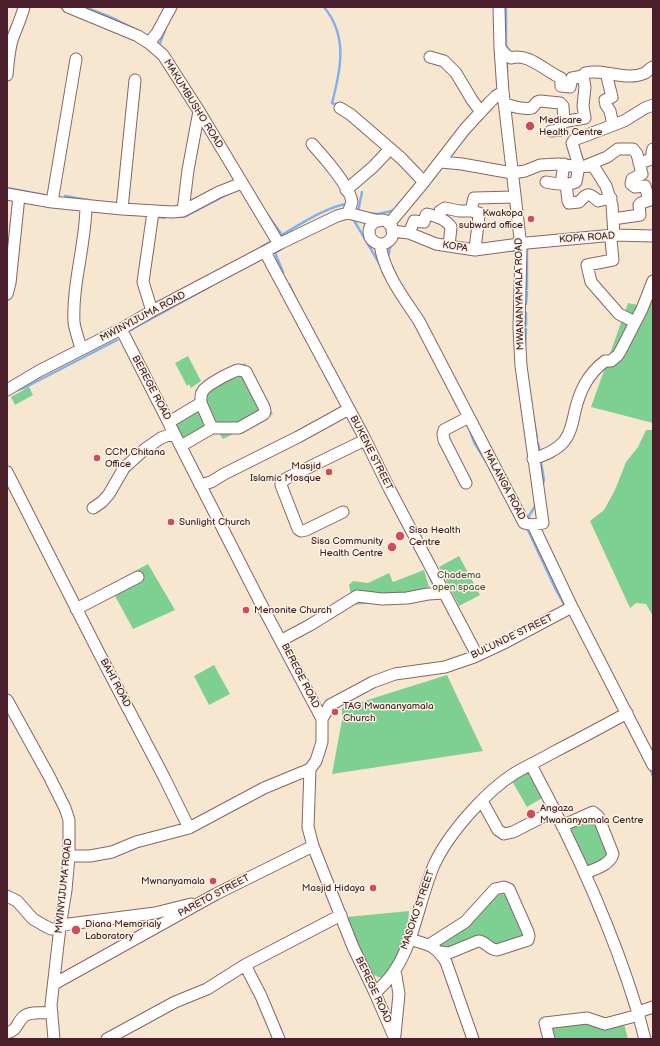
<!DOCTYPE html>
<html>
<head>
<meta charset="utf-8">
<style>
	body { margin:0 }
	#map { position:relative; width:660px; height:1046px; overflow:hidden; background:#f8e7d0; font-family:"Balsamiq Sans",sans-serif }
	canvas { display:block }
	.frame { position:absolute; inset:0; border:8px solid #4a1f2b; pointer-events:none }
</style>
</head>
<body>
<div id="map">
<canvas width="660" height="1046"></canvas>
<div class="frame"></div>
</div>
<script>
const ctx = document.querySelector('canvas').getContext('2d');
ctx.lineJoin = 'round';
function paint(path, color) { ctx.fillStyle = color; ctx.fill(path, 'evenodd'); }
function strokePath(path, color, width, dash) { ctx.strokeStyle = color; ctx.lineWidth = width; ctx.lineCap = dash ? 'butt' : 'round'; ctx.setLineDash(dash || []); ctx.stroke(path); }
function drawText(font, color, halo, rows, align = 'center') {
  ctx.font = font + ' "Balsamiq Sans",sans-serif'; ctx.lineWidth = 3; ctx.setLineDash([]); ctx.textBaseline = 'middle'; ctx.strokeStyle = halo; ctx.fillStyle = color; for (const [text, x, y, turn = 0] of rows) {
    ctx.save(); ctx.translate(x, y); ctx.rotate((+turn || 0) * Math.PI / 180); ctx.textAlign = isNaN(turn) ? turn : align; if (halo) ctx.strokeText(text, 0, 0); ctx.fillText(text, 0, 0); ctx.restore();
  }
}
paint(new Path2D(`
	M653,294V423L591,407L628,303L647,307Z
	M188,356L201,381L191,388L189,384L187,386L175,363Z
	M245,363L273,414L223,439L214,426L184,443L171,420L202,403L195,390Z
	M29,387L33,395L15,405L11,397Z
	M646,430H653V616L646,604L636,603L630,608L590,521L604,510L615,490L626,462L638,447Z
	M459,556L480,595L459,606L439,567Z
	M148,564L175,610L133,629L114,594L111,584Z
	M424,570L429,587L399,601L353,605L349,585L353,581L368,583L389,573L393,582Z
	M214,665L230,694L209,705L194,676Z
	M447,675L483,751L332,774L342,720V708Z
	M530,772L544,797L527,807L512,781Z
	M589,814L604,838L610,859L585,870L564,827Z
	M500,894L510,896L527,941L494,950L482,941L444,956L436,943L471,910Z
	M409,911L408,928L390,975C383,978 379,979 373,974L358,946L347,917Z
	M589,1018L623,1020L628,1039H551L549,1028Z`), '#7dd092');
strokePath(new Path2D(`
	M60,7L65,9
	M85,7L115,19L137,30
	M324,7C348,36 341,69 332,103L337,105
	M506,7V46L511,53
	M160,47L159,46L166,27
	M507,61V72
	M7,188L44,195
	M65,196L88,200
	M358,212L362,192
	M367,213L378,214L396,210
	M267,214L282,235C299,225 328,206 347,204
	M155,216L164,218
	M180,217L186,216L228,194
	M352,217L382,268
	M261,247L272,241L271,239
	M388,257L391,244L397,234
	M283,272L275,253L283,248
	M289,284L296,299
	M527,289V245
	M526,304L527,292
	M526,318V313
	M526,325V319
	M127,332L211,286
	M525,346L526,329
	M17,390L24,388L117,340
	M534,422L537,437
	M470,431L474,442L485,460
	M538,443L540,453
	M541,462L544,480L542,487
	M527,519L537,503
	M527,528L556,590L565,606
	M429,575L436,591
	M650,768L653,776`), '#81b2ed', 2.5);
const minor = new Path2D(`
	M68,7L138,36L149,43L163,55L199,111L279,244
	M149,43L157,33L171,7
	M500,48L506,55L511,58C528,52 546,72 561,78V86L570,87L572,78L583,76L585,73C605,68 625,82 645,73C648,71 650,68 653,67
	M430,57L444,61L456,73L472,100L481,112
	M606,73L612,97L605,100L606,105L610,111L613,125
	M7,75C8,63 9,51 12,40C16,29 21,19 24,7
	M504,104C514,106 522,110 532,108L537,102L540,101L560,103L563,106L564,122
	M340,108L350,114L401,158L424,182
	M551,131L561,130L560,125L562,122L585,118L583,106L585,87L583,76
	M312,144C323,156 350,187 352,202L348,213
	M441,162L462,164L512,173L525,171L540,165L558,164L579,167L590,166L594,167L606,186L612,205L614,235L611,240L613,260L587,265L591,282L619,314L635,322
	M639,163L652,159V152L653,149
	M585,166L607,157L618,149H633L637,154L642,174L632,179L631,184L635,187L645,186L649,200
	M546,182C556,184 567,186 576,182L579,166L572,143L574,140L624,121L645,108L653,105
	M561,184L564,164
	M566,184L568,201L569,203L579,202C587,194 588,191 598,201L611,198
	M346,190L373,167L390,149
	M7,194L52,202L122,209L172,212L183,211L219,192L242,183
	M52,202L76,59
	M122,209L135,80
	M183,211L188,170L199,111
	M471,211L479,213V215L475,250
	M440,218V211L445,208L459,211H471L474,198L515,197
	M613,219L640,215L639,205L641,203L653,199
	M369 232a12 12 0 1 1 24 0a12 12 0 1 1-24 0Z
	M389,224L424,182L465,129L489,103L496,96L503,92
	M392,231L409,233L436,244L475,250L527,243L614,235L653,236
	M409,233L414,221L424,222L426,215L427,214C436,216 446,219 451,227L449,246
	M380,244C384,273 403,297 419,321L524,523L533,525L543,523L521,366L519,328L521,247L503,92L500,48L499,7
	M265,252L363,435L389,488L477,655
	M7,294L10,283L19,196
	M152,311L143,282L153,212
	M121,329L259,600L322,719V742L316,761L310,769L308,827L313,846L353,947L375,993L395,1039
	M81,349C79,340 75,331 74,322C72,284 86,243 86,205
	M7,390L39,371L121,329L152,311L279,244L337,216L348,213L379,221
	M201,403L212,428
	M169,422L201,403C201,399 200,395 203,391C206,385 231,372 238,370C241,370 243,371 246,372L264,407L265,411L264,414L239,428H212L181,446
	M533,459C544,455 558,450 565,440C571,432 573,421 575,411C580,390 588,374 605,361H611L618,355L621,350L642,309L653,281
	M7,472L100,655L164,777L189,828
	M466,483L444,440L443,434L444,430L469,417
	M200,485L211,482L224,474L298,437L349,409
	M93,508L102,502L109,494L124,468L145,449L161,438L174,433
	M343,512L306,530L301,531L298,529L281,485L283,481L287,478L365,440
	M533,525L572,607L653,765
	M76,609L138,577
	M282,640L310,625L357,596L382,599L407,598L428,594L444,593
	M7,700L49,776L65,808L69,820V856L66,890L60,927L51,1005L54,1039
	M322,719L330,705L373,682L395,674L445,667L474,657L506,642L572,607
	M531,765C573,843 611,925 637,1010C640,1019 642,1029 645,1039
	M482,801L498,830L504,834L513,832L556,810
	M562,826L593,812L598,816L613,854C610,865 595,869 585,873
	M69,856H90L112,852L136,842L189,828L264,788L310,769
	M7,896L17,901L33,919L45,926L51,929H56L64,925L69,924L155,913L191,904
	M409,939C428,945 435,944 446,962L473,1039
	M429,945L465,922L495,889L504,887L509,889L528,932L529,936L528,940L497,950C489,950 486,941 478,941L449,953L440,952
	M245,965L261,996L279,1039
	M54,984L216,894L313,846
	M375,993C382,986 390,979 395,970C414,942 420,897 434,865C448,834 486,791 515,773C527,766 540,760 552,753C577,740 602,727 627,713
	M638,1012L653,1007
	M7,1033C18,1030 16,1024 23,1017C29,1011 43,1013 52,1013
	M395,1035L399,994L395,970
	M107,1039L175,1002L207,989L245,965L341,915
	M549,1039L545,1023L587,1018L605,1024L639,1015`);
strokePath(minor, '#876565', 13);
strokePath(minor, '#fff', 11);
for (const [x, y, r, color] of [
	[530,126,5,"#d1495b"],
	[531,219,4,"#d1495b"],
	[97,458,4,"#d1495b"],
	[329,472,4,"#d1495b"],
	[171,522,4,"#d1495b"],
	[400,536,5,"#d1495b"],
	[392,547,5,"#d1495b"],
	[246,610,4,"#d1495b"],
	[335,712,4,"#d1495b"],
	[531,814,5,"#d1495b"],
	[213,881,4,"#d1495b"],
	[373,888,4,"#d1495b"],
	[76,930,5,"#d1495b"]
]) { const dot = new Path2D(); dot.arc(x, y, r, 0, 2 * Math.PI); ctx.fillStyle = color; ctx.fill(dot); strokePath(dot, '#fcf5e5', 1.5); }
drawText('10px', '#4a1f2b', '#fcf5e5', [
	["MAKUMBUSHO ROAD",193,104,58],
	["KOPA ROAD",587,238,-4],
	["KOPA",455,247,9],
	["MWANANYAMALA ROAD",520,294,-91],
	["MWINYIJUMA ROAD",143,317,-28],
	["BEREGE ROAD",151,388,62],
	["BUKENE STREET",371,453,63],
	["MALANGA ROAD",504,485,62],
	["BULUNDE STREET",512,637,-26],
	["BEREGE ROAD",300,676,63],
	["BAHI ROAD",115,683,62],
	["MWINYIJUMA ROAD",64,886,-84],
	["PARETO STREET",214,896,-28],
	["MASOKO STREET",418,910,-71],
	["BEREGE ROAD",373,990,65]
]);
drawText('10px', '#4a1f2b', '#fcf5e5', [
	["Medicare",539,120],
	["Health Centre",539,132],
	["Kwakopa",523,213,"right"],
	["subward office",523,225,"right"],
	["CCM Chitana",105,452],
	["Office",105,464],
	["Masjid",321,466,"right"],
	["Islamic Mosque",321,478,"right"],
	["Sunlight Church",179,522],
	["Sisa Health",409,530],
	["Centre",409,542],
	["Sisa Community",383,541,"right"],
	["Health Centre",383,553,"right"],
	["Menonite Church",254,610],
	["TAG Mwananyamala",343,706],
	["Church",343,718],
	["Angaza",540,808],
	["Mwananyamala Centre",540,820],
	["Mwnanyamala",205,881,"right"],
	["Masjid Hidaya",365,888,"right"],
	["Diana Memorialy",85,924],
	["Laboratory",85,936]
], 'left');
drawText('10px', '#59544a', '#fcf5e5', [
	["Chadema",459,575],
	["open space",459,587]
]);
</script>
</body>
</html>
